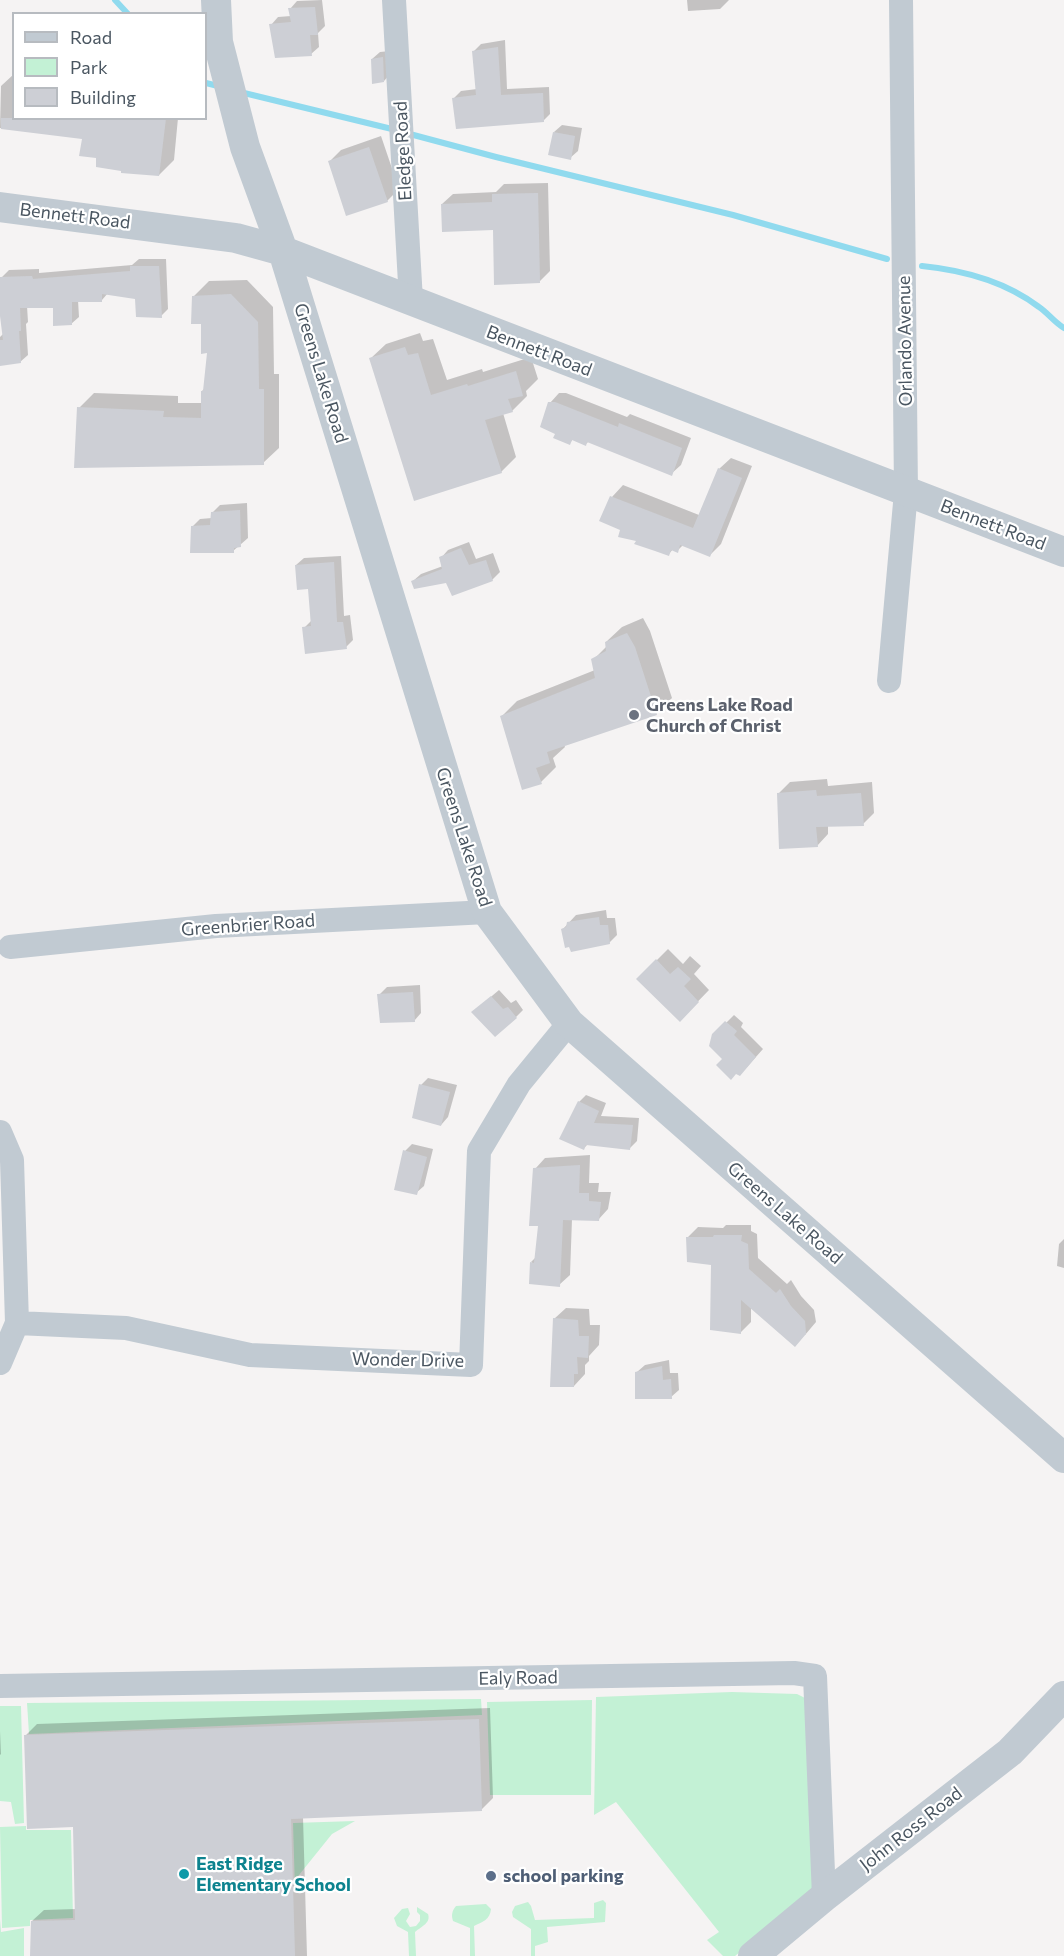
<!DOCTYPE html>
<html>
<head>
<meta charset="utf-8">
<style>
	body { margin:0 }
	#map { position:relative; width:1064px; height:1956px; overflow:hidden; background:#f5f3f3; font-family:Commissioner,sans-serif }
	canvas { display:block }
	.legend { position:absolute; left:12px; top:12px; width:195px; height:108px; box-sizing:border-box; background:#fff; border:2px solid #b7bbc0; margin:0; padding:8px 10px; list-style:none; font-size:18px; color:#4a5661 }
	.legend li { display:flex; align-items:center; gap:12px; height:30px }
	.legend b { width:30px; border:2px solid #b7bbc0 }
</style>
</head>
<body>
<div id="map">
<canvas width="1064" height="1956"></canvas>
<ul class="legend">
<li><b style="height:8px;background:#c1cad2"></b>Road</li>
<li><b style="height:16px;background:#c3f1d5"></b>Park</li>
<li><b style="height:16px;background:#cdcfd5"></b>Building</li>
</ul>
</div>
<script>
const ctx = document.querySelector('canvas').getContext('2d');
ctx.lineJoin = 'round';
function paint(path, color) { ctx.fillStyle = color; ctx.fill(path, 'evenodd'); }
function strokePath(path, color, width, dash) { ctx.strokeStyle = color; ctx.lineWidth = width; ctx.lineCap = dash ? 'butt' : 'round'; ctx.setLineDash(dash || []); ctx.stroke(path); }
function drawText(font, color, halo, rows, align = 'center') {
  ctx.font = font + ' Commissioner,sans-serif'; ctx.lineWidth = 4.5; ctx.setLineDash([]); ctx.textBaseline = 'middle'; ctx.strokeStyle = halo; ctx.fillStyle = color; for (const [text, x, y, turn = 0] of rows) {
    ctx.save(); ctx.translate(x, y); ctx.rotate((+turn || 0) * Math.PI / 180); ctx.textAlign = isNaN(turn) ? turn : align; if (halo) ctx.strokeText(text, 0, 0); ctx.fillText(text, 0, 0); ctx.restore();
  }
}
paint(new Path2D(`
	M732,1692L797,1694L805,1698L817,1890L735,1956H723L707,1940L719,1932L616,1802L594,1815L596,1697Z
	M481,1699L482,1715L29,1734L27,1703Z
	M592,1700L591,1795H490L487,1702Z
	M0,1706H21L24,1823L15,1824L11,1802L0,1801Z
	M355,1821L332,1834L299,1875L295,1891L293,1823Z
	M26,1826V1830H71L73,1918L30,1920V1926L2,1928L0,1827Z
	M603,1900L606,1903L605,1922L547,1927L548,1942L535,1946V1956H531V1929L513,1917L512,1912L515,1906L528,1902L531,1906L535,1920L594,1918V1903Z
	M486,1904L491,1909C490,1920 482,1922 474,1926L475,1956H470V1928L453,1921C451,1915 452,1911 456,1906Z
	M417,1907L428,1914C431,1923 422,1926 415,1932L416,1956H409L408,1932L397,1926L394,1918L402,1909L408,1908L410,1914L406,1921L410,1927L416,1926L420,1921V1915L417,1912Z
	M0,1919L1,1932L24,1928V1956H0Z`), '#c3f1d5');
paint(new Path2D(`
	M322,0L325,26L318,33L319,47L311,54L271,25L278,17L291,16L290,9L297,1Z
	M687,0H729L720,9L688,11Z
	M505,40L507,89L549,87L550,114L543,121L454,98L461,91L477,89L474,51L481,44Z
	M390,51L391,73L384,81L372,59L380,52Z
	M14,74V118H178L174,160L159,175L98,156L84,138L0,128L1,86Z
	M562,125L582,128L578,151L570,158L554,132Z
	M381,136L399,189L387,201L330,161L341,150Z
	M548,183L550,271L539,282L494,229L442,204L453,194L496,192L504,184Z
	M139,259H166L168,309L161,316L137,297L108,293L102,300H78L79,317L71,324L54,306H27L28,322L26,324L28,355L20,362L0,365V337L3,334L0,303V279L9,270L39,269V273L132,265Z
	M247,280L273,307L274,374H279V448L263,463L79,408L94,393L178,396V403H202V391L204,389L209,352L194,296L209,281Z
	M420,333L423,341L433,339L447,380L482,369L483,372L531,357L538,379L526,391L527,396L512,411L503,413L516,457L501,472L370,359L386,344Z
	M559,393H566L627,417L630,414L691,438L681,465L671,474L589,441L586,444L573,439L570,443L550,403Z
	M731,458L752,466L721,544L710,555L683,545L677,551L673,549L669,554L638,540L622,529L612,497L623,485L699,515L719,469Z
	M247,503L248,538L233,551L192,527L200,519L212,518V513L220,505Z
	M469,542L476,559L493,553L500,572L492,580L413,581L421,574L443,566L441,558L448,550Z
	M341,556L344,616L350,615L353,640L346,647L304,628L311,621L310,588L296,565L304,558Z
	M643,618L650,631L672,698L656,714L564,744L565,747L553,758L556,767L541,782L502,716L517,701L595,670L593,660L607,646L606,642L622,627Z
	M827,779L828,786L872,782L874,813L863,824L828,825V834L817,846L779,793L790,782Z
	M606,910L607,918H615L617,935L609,943L563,929L576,915Z
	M668,949L683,964L690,956L701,966L694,974L709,990L680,1020L638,979Z
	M420,985L421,1013L414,1021L379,995L387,987Z
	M499,990L511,1003L516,1000L523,1010L516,1017L473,1012Z
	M734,1015L743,1023L741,1027L763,1049L747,1067L724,1059L714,1035Z
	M428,1078L457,1085L448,1117L441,1125L421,1085Z
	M586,1095L606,1103L601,1116L639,1118L637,1141L630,1148L589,1143L584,1148L579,1102Z
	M412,1144L433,1149L424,1186L416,1193L405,1151Z
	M590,1155L589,1183H599L598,1192H611L608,1209L598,1220L572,1219L570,1275L559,1285L531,1262L536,1257L540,1225L535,1169L545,1158Z
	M726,1225H751V1231L757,1234L758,1258L787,1284L791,1280L801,1296L814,1310L816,1322L805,1335L751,1306V1322L741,1332L713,1264L688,1237L698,1227L723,1228Z
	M1064,1239V1268L1057,1266L1059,1244Z
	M566,1308L589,1309L590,1325H600L599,1345L589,1356V1361L585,1365V1374L574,1386L554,1319Z
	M669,1360L670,1373H678L679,1390L671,1397L637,1372L645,1365Z
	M490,1708L493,1798L482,1809L303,1817L307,1956H31L32,1921L44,1910L76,1909L75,1826L25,1736L37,1724Z
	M0,1731L1,1754L0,1755Z`), '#0003');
strokePath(new Path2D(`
	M115,0L128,14
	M206,83L222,87
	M240,92L396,130
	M406,133L496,157L733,215L887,259
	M922,266C962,270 1006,282 1039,307C1048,313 1054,322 1064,328`), '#90daee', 6);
paint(new Path2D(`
	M315,7L318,35H310L312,56L275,58L269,24L291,22L288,8Z
	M498,47L501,95L543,93L544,122L456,129L452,98L476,95L472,51Z
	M383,57L384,82L372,84L371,59Z
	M1,118H166L159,176L121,173V171L96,167V158L79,156L82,139L1,129Z
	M553,132L575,136L571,160L548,155Z
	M369,147L388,202L346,216L328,161Z
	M538,193L540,283L494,285L493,230L442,232L441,204L492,202V194Z
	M130,266H159L162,318L136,317L135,299L102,294V302H72V325L53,326V308H20L21,331H19L21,363L0,366V340H3L0,316V277L32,276L33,279L130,271Z
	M231,294L258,322L259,389H264V465L74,468L77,407L164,411L163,417L201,418V391H203L207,353L201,354V324H191L192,296Z
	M405,347L408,355L418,353L431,395L467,384L468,386L516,371L523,396L508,399L513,412L485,420L502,473L414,501L369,358Z
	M548,402H555L618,427L619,423L682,448L672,476L587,442L586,446L572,440L570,445L553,438L555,434L540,427Z
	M718,468L742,478L710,557L680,545L678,553L671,550L669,556L655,551L634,544L636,541L618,537L620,530L599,521L610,496L693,528Z
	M240,510L241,547L234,548V553H190L191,526L210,525L211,512Z
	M461,548L469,565L486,560L493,581L452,596L446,583L414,589L411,581L442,569L439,557Z
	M334,562L337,622H343L347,649L305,654L302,627L311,626L308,589L297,590L295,565Z
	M627,633L635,647L657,715L547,752L550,763L536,768L542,784L522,790L500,716L595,678L591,659L606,651L605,642Z
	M816,790L817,796L861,793L864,826L816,827L818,847L779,849L777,793Z
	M599,917L600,925H608L610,944L571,952L569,947L565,948L561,929L566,927L567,922Z
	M656,959L670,974L678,967L691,979L684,986L699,1002L680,1022L636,979Z
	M413,992L415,1022L380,1023L377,994Z
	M491,996L503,1009L508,1007L517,1018L495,1037L471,1012Z
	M725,1021L737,1031L734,1035L756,1057L740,1076L736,1074L731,1080L716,1065L722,1059L709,1046L712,1034Z
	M419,1084L450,1092L441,1126L412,1118Z
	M578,1101L599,1111L594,1123L633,1125L630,1150L586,1145L584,1150L559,1139Z
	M403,1150L427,1157L417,1195L394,1190Z
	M580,1165L579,1193H589V1201L601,1202L599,1221L563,1220L560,1287L529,1284L530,1262L534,1263L538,1226H529L533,1168Z
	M714,1235H742L741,1241L748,1244L749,1269L776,1293L780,1289L791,1306L805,1321L806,1334L795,1347L741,1300V1334L710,1330L711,1265L687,1262L686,1237H713Z
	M553,1318L578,1320L579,1336H589L588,1358L577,1357L578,1374H574V1387H550Z
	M662,1366L663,1380L671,1379L672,1399H635V1372Z
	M479,1719L482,1811L291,1819L295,1956H30L31,1921L75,1920L73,1827L27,1829L24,1735Z`), '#cdcfd5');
strokePath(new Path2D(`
	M394,0L411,301
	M889,681L906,492L901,0
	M10,947L216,926L487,912
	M0,1132L12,1160L17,1323L0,1363
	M17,1323L126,1328L250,1355L471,1365L479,1151L519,1084L569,1023
	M0,1686L794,1673L815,1676L824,1897`), '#c1cad2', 24);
strokePath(new Path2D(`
	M216,0L218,42L245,147L283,251L487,912L569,1023L1064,1458
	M0,207L236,238L283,251L1064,552
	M753,1956L824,1897L1010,1752L1064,1696`), '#c1cad2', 30);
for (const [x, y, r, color] of [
	[634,715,6,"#6b7280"],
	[184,1874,6,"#0f9aa8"],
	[491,1876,6,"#5c6f8a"]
]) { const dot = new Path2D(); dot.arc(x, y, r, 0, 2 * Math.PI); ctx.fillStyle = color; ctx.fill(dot); strokePath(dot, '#fff', 2); }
drawText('18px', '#4a5661', '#fff', [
	["Eledge Road",403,151,-93],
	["Bennett Road",75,216,7],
	["Orlando Avenue",905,341,-91],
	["Bennett Road",539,351,21],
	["Greens Lake Road",321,373,73],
	["Bennett Road",993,525,21],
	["Greens Lake Road",464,837,72],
	["Greenbrier Road",248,925,-4],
	["Greens Lake Road",785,1213,41],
	["Wonder Drive",408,1360,1],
	["Ealy Road",518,1678,-1],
	["John Ross Road",911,1829,-38]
]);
drawText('bold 18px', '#5b616d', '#fff', [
	["Greens Lake Road",646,705],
	["Church of Christ",646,726]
], 'left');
drawText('bold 18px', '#0d838f', '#fff', [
	["East Ridge",196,1864],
	["Elementary School",196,1885]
], 'left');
drawText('bold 18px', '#4e5e75', '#fff', [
	["school parking",503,1876]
], 'left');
</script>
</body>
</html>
